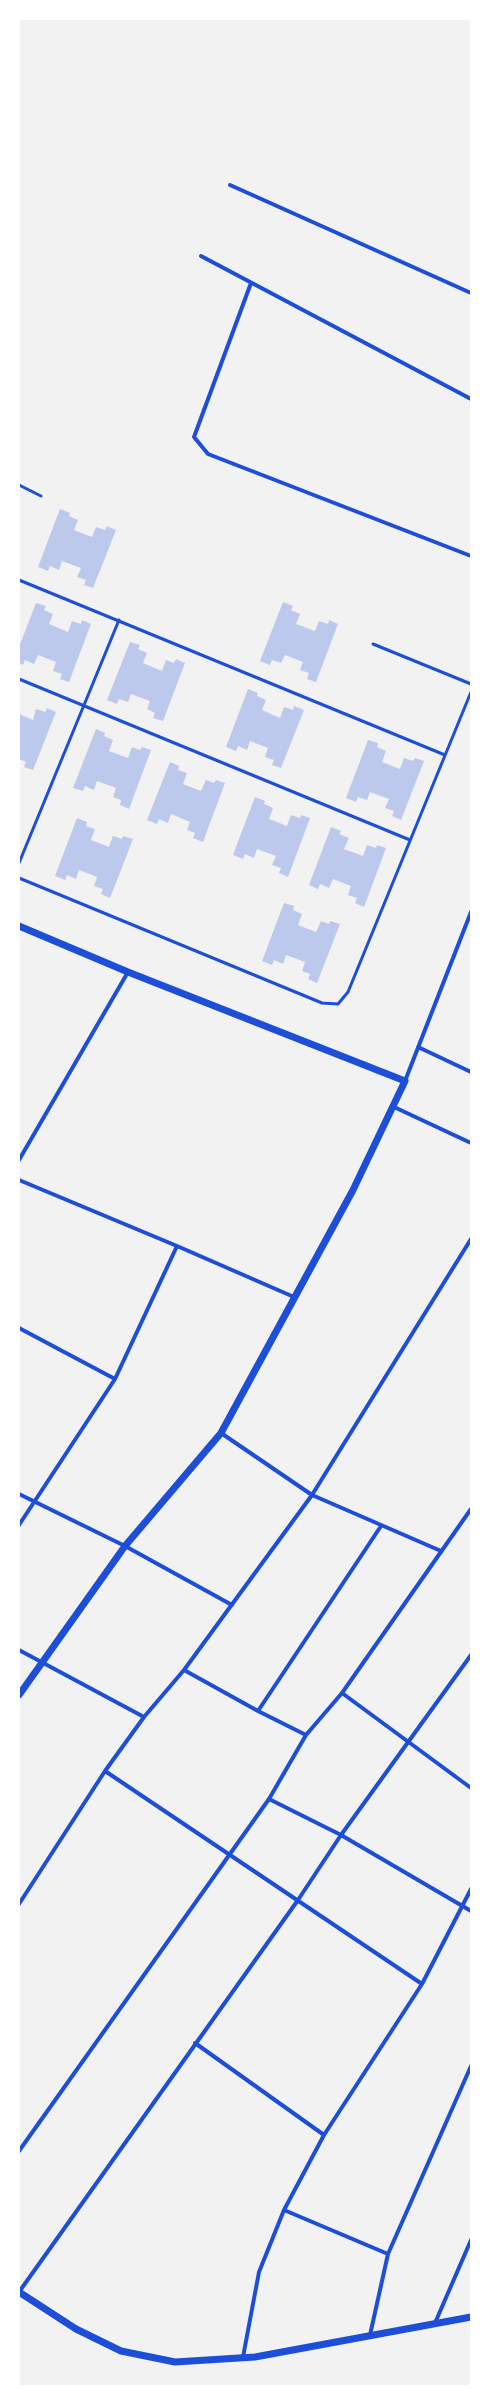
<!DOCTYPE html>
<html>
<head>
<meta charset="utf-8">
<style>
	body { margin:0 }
	#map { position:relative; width:490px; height:2405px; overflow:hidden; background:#f2f2f2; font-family:"Archivo Narrow",sans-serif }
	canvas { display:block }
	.frame { position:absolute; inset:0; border:20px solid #fff; pointer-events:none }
</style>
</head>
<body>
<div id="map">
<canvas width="490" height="2405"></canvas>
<div class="frame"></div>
</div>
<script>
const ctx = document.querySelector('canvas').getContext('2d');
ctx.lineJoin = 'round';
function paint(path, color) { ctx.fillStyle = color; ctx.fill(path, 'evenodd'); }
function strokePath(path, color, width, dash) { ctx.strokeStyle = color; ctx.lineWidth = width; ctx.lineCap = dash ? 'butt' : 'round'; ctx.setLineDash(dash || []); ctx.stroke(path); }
paint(new Path2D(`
	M60,509L70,513L69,516L78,520L74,530L92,537L96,527L105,530L107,526L116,530L93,588L84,585L86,580L77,577L81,568L62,561L59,570L50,566L48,571L38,567Z
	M283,602L293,606L291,610L300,614L296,624L315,631L319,621L328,624L329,620L338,624L316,682L307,679L309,673L300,670L303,662L285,655L281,663L272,660L270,665L260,661Z
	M36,603L46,606L44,610L53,614L49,624L68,632L72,621L81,624L82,620L91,624L69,682L60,679L62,674L53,671L56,662L38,655L34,664L25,660L23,665L19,663V647Z
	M130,642L140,645L138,649L147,653L143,663L162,671L166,660L174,663L176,659L185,663L163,721L153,718L155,713L147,709L150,701L131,694L128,702L119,699L117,704L107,700Z
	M248,689L258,693L257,696L266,700L262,710L280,718L284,707L293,710L294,706L304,710L281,768L272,765L274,760L265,757L268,748L250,741L247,750L238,746L236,751L226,747Z
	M47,708L56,712L33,770L24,767L26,762L19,759V714L33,720L36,709L45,712Z
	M96,729L105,733L104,736L113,740L109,751L128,758L132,747L140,750L142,747L151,750L129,809L120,805L121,800L113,797L116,788L97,781L94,790L85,786L83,791L73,788Z
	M368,740L378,743L377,747L386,751L382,762L400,769L404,758L413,761L415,758L424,761L401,820L392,816L394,811L385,808L389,799L370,792L367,800L358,797L356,802L346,798Z
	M170,762L179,766L178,770L187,773L183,784L201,791L206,780L214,783L216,780L225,783L203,842L193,838L195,833L187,830L190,822L171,814L168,823L159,819L157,824L147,820Z
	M255,797L265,801L264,804L273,808L269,819L287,826L291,815L300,818L301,815L310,818L288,877L279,873L281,868L272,865L276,856L257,849L254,858L245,854L243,859L233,855Z
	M77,818L87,822L86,826L95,829L91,840L109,847L113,836L122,839L123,836L133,839L110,898L101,894L103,889L94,886L97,877L79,870L76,879L67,875L65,880L55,876Z
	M331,827L341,831L339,834L349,838L344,849L363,856L367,845L376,848L377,845L386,848L364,907L355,903L357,898L348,895L351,886L333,879L329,888L320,884L318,889L309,885Z
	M284,903L294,906L293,910L302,914L298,925L316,932L321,921L329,924L330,921L340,924L317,983L308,979L310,974L302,971L305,962L286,955L283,964L274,960L272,965L262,961Z`), '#bdc9ec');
strokePath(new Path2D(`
	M19,485L41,496
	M19,580L445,755
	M373,644L471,684
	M19,679L410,840
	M19,863L119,620
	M19,878L322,1003L338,1004L348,992L471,692`), '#1d4ed8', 3);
strokePath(new Path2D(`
	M230,185L471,293
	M201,256L471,399
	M251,283L194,437L208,454L471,556
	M418,1047L471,1072
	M405,1081L471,912
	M394,1107L471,1143
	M19,1160L128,972
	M19,1180L177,1246
	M19,1328L115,1379
	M221,1433L312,1495L441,1551
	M19,1494L125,1546L232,1605
	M19,1525L115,1379L177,1246L294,1297
	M19,1650L144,1717
	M184,1670L258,1711
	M342,1693L471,1788
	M306,1735L258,1711L381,1526
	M105,1771L422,1984
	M269,1799L341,1835L471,1911
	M19,1904L105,1771L144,1717L184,1670L312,1495L471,1239
	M195,2043L324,2135
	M19,2151L269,1799L306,1735L342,1693L471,1509
	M284,2210L388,2254
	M19,2292L298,1900L341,1835L471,1655
	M435,2323L471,2240
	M370,2335L388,2254L471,2066
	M243,2357L259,2272L284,2210L324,2135L422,1984L471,1889`), '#1d4ed8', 4);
strokePath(new Path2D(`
	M19,926L128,972L405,1081L353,1190L221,1433L125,1546L19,1695
	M19,2292L76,2329L121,2351L175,2362L255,2357L471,2317`), '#1d4ed8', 7);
</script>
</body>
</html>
